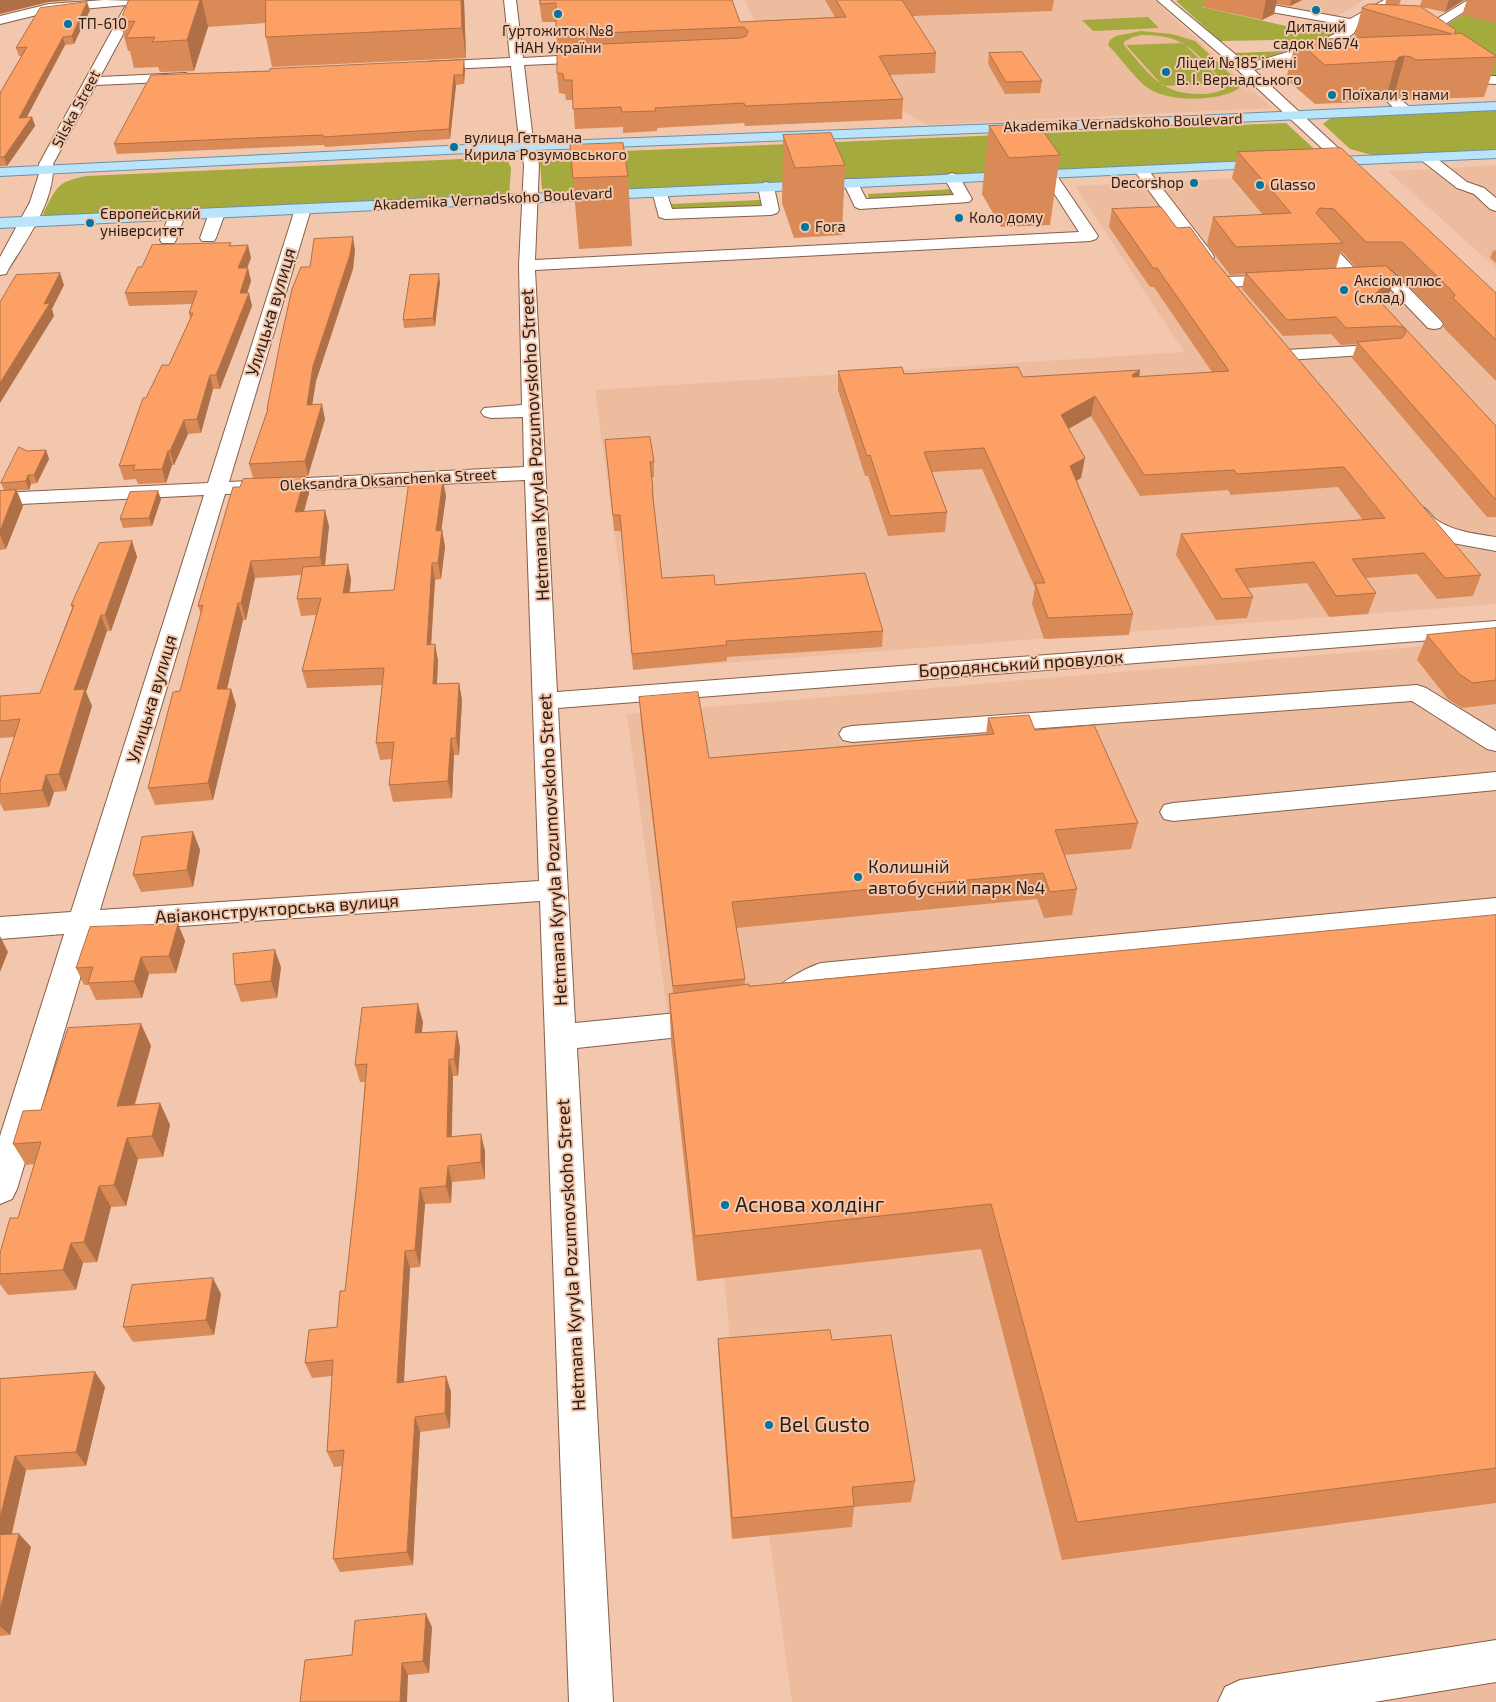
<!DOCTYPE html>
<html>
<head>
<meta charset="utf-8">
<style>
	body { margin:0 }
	canvas { display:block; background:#f2c7ae }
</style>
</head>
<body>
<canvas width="1496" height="1702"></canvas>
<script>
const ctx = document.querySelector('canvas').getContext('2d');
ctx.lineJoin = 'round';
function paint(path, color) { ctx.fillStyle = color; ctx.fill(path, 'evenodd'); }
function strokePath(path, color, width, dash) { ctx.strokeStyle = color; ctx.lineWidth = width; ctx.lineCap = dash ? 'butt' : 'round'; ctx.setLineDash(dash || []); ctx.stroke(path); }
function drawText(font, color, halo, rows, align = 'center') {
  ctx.font = font + ' "Exo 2",sans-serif'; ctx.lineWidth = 4; ctx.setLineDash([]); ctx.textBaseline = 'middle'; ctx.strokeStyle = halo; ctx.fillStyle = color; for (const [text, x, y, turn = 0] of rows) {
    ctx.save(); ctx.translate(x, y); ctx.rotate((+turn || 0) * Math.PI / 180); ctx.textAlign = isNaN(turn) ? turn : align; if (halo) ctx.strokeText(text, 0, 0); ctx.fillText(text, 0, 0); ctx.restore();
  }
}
paint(new Path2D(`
	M745,0H1154L1272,108L927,125L865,90L761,36Z
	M1235,0H1364L1332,20Z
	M1496,165V268L1388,171L1440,169Z
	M1344,173L1496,317V604L633,670L595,390L1184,352L1075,186Z
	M1496,640V1702H792L769,1535L732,1361L724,1278L697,1281L671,1041L627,714Z`), '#edbc9f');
paint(new Path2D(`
	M1179,0H1216L1202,7L1308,31L1326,22L1346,26L1332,37L1301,46L1275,40L1220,41L1176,1Z
	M1470,10L1496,14V77H1486L1426,37Z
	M1148,17L1159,28L1093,31L1082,20Z
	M1141,31L1172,34L1195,41L1241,84L1238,89C1218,102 1167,102 1148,88C1136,80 1119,56 1108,45L1110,40L1116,36ZM1141,35C1187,34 1196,54 1226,84V87C1219,93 1209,94 1200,94C1159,94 1149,73 1124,45V42L1133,37Z
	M1183,43L1224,83L1163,86L1126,45Z
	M1286,51C1269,56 1249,67 1234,53Z
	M1496,110V150L1375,156L1350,149L1323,124L1332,117Z
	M1286,123L1324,158L555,193L542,189L540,162L553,154Z
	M506,157L511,168L509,197L46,218L43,213C58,187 55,182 87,176Z
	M954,189L956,194L951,197L880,201L869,199L868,194Z
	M760,200L761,205L755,208L683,211L672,209L671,204Z`), '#a4aa3e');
const minor = new Path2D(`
	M104,0L141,1L100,77L186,73L193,77L186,81L96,85L53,164C55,201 27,239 8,270L6,274L0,275V257L30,202L39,174V164L126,5L49,12L0,24V16L49,4Z
	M504,0H516L523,58L593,54L599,58L593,62L524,65L533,140L539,165L535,260L1079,232L1041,173L1043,170H1053L1098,236L1096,239L1090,241L535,270L557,692L1496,621V635L558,708L575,1023L708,1010L719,1013L723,1022L719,1031L708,1034L577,1048L613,1702H569L540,901L94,932L17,1189L12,1199L0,1204V1136L64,934L0,939V917L71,912L204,495L0,505V493L208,483L295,209L297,206H309L311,209L229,482L524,467L523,417L491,418L484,416L481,412L484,408L522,405L519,265L524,165L519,140L511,66L427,70L421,66L427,62L510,58ZM525,480L539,881L100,910L225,494Z
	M1157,0H1170L1247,64C1266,58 1338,40 1345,25L1226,4L1220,0H1245L1350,19L1384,0H1399L1358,25L1354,33L1340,43L1254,70L1363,171L1365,174L1363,177H1353L1229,62Z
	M1468,0H1482L1419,41L1411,42L1405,38Z
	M1458,62L1483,76H1496V84L1475,83L1453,69L1452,66Z
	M1394,97L1399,98L1413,110L1411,113C1402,115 1393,108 1387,101L1389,98Z
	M1426,153L1431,154L1467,182L1484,188L1496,198V211L1490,209L1474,194L1457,188L1421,160L1419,157L1421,154Z
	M1141,166L1146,167L1212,253L1214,257L1212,261H1200L1134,170L1136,167Z
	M952,173L957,175L960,178L972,199L969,202L860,209L855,207L843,182L846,179H856L866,199L954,195L944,178L947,175Z
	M766,182L771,184L774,187L779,210L777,213L771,215L665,219L659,217L652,191L655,188H665L672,209L762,206L758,187L761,184Z
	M217,208L223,210L225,213L216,238L214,241H202L200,238L209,213L211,210Z
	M177,210L183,212L185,215L176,240L174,243H162L160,240L169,215L171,212Z
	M1319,235L1325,237L1357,271H1392L1440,320L1443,324L1440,328L1434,329L1428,328L1382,280H1346L1311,240L1313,237Z
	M1281,275L1287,276L1289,280L1287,284L1225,287L1219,286L1217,282L1219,278L1225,277Z
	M1390,344L1396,345L1399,349L1396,353L1286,360L1280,359L1277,355L1280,351L1286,350Z
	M1417,505C1428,507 1430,516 1438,521C1456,532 1476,534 1496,537V551L1447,542L1421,530L1406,511L1410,507Z
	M1417,685L1426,688L1496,731V751L1487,749L1412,701L852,742L843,740L839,734L843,728L852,726Z
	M1496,772V790L1173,821L1164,819L1160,812L1164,805L1173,803Z
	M1496,898V918L827,985L792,1008L781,1012L770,1008L766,1000C774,985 805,968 821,963Z
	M1496,1640V1682L1374,1702H1218L1225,1687L1240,1680Z`);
const major = new Path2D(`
	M1496,102V110L1128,127L508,151L0,176V168L508,143L1128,119Z
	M1496,150V158L1318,166L1313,165L1311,162L1313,159L1318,158Z
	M1272,160L1277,161L1279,164L1277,167L0,228V218Z`);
strokePath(minor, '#845f48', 2);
strokePath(major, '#6a93a7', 2);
paint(minor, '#fff');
paint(major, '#b9e4fa');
paint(new Path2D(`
	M129,0H464L466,58L272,67L266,37V23L208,27L194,71L160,72L158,67L134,68L130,51H128L120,22Z
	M539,0H732L740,22L835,17L825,0H1054L1052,11L912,16L936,53L935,73L890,75L903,99L902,119L745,126L744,123L657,128V131L623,133V127L575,129L573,100H566L565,94L559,93L557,73V46L556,22H542Z
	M1205,0H1302L1290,6L1276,4L1274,14L1262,20L1203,7Z
	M1386,0H1401L1399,5L1420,6L1422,0H1464L1445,12L1421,7L1455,33L1496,56V61L1484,97L1405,100L1399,96L1394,95L1387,97L1385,101L1315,104L1286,79L1296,40L1354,38L1362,8L1385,5Z
	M1467,0H1496V23L1462,15Z
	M90,10L74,44L65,45L27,117H32L35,126L7,166H0V93L22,56H19L16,48Z
	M989,53L1042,81L1040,93L1005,94L988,64Z
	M465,69L464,84L456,85L450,139L325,147L324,145L117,154L114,144Z
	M989,126L1060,155L1050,225L1001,227L982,194Z
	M783,135L845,165L842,235L794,238L782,203Z
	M570,145L628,176L632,246L579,249Z
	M1238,152L1496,293V381L1443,327L1444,323L1441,319L1393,270H1390V292L1380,301L1496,426V517H1487L1352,358L1357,344L1341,345L1331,334L1283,336L1242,289L1245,274L1230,275L1207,244L1213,217L1263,215L1232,178ZM1341,251L1356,267L1336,268Z
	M1112,209L1177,228L1214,260L1481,575L1473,596L1437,599L1417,574L1365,578L1376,593L1368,614L1329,617L1307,583L1248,588L1253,597L1247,618L1216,620L1176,555L1181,534L1363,520L1338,487L1231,495L1228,490L1140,496L1091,416L1069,428L1081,478L1077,481L1133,614L1129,635L1044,639L1032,604L1035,588L982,469L932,472L947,512L945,532L888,536L868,476H865L838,390V371L904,374L1023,377L1140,370L1139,377L1212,372L1154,287H1150L1109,227Z
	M231,245L251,258L247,268L251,281L247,293L252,306L220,389H213L201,433L188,434L174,465H172L166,483L138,484L136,479L124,480L119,466L146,398L169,365L190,319L189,313L192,304L129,306L125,293L142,267Z
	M355,250L353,269L316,381L312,404L325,419L308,476L274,478L305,477L309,493L304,512L329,526L325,565L348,564L351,580L350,593L394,590L446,496L441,530H442L445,547L441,579L435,580L431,645L435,644L438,661L437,684L459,683L462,700L459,755H454L452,798L393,802L389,785L392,759L380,760L376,743L382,685L307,688L302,671L316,615L301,616L297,599L301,575L255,578L246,620H243L227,689H231L236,705L213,800L155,805L148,788L180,691L201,614L198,606L240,487L253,478L249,464L267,412V409L310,267Z
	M1496,250V263L1490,258L1493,251Z
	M440,282L435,326L404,328L403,320Z
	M46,450L49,459L37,483L31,484L29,490H17L23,506L6,549L0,550V491L4,490L1,483L27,451Z
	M607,455L654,462V477H652L653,489L654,504L662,578L715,585L883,631L882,647L727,657V661L633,670L621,531H614Z
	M161,499L152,526L123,528L120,519Z
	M132,541L137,557L111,631H107L86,692L92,706L66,791L54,792L49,807L4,811L0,803V781L15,737L0,738V697L40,693L72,608L71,605Z
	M1496,628V704L1462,708L1448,699L1417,660L1427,635Z
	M639,697L709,758L986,734L988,718L1035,730L1138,823L1131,849L1064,855L1077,889L1072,915L1044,918L1037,899L736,928L745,979V984L749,986L1496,915V1503L1062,1560L981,1249L697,1281L671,1041L669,994L673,993L641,722Z
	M193,832L200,850L193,887L141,892L133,875Z
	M178,924L185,941L176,973L149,974L142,998L96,1000L89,985H84L76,968Z
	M281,967L277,998L241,1002L235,985Z
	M423,1022L421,1033L457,1031L460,1048L458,1076H453L452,1137L485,1151V1179L452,1182L451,1203L425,1204L420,1267L410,1268L404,1382L446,1376L451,1392L450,1428L420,1432L413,1565L340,1572L333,1559L342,1466L334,1467L327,1452L332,1376L312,1378L305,1363L337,1327L345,1291L357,1182L365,1082H360L355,1065Z
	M141,1024L151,1046L135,1105L160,1103L170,1125L163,1157L138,1159L126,1206L111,1207L97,1262L83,1263L76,1290L8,1295L0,1284V1253L18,1218L34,1164L26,1165L13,1144L41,1110Z
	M221,1294L214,1335L133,1342L123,1327Z
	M718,1339L832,1340L915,1481L911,1502L854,1507L852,1527L732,1539L719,1362Z
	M95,1372L105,1387L86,1466L26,1470L12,1534H19L31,1547L10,1635L0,1636V1379Z
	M432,1627L429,1673L408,1675L352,1655Z`), '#d98a57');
paint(new Path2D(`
	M0,0H78L49,2L0,14Z
	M200,0H202L208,27L194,71L187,40Z
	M461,0H464L466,58L462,28Z
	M1266,0H1277L1274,14L1262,20Z
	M1291,0H1302L1290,6Z
	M1449,0H1464L1445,12Z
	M87,2L90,10L74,44L72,36Z
	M63,37L65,45L22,126L19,118Z
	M1405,56L1394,95L1387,97L1385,101L1396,61L1399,57Z
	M464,60L465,69L464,84L463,75Z
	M454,75L456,85L450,139L449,129Z
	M32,117L35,126L7,166L4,157Z
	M353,237L355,250L353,269L316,381L310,419L307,405L313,366Z
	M248,245L251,258L242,281L238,268Z
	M248,268L251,281L243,306L240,293Z
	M60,273L64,285L52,309L54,316L0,403V383Z
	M439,274L440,282L435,326L433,318Z
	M1396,275L1390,292L1369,312L1374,295Z
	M249,293L252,306L220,389L216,375Z
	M1140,370L1137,390L1132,375Z
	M210,375L213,389L201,433L197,419Z
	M1095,396L1091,416L1058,435L1061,415Z
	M322,404L325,419L308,476L305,461Z
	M184,420L188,434L174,465L170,451Z
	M46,450L49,459L37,483L34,475Z
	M168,451L172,465L166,483L162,469Z
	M1085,458L1081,478L1067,486L1070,466Z
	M28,475L31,484L29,490L26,481Z
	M305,477L309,493L299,528L295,512Z
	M443,480L446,496L439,547L436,531Z
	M16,490L23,506L6,549L0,535V531Z
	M158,491L161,499L152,526L149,518Z
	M325,510L329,526L324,574L320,557Z
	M442,530L445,547L441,579L438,563Z
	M132,541L137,557L111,631L105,615Z
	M251,561L255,578L246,620L241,603Z
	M432,563L435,580L430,662L427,645Z
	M348,564L351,580L347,610L343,593Z
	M238,603L243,620L223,706L217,689Z
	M101,615L107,631L86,692L92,706L66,791L59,774L74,690Z
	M435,644L438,661L436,701L433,684Z
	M459,683L462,700L459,755L456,738Z
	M231,689L236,705L213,800L208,783Z
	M451,738L454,755L452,798L448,781Z
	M46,775L54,792L49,807L42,790Z
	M193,832L200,850L193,887L187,870Z
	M178,924L185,941L176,973L169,956Z
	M0,936L8,952L0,972Z
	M275,950L281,967L277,998L271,981Z
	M141,957L149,974L142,998L134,981Z
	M418,1004L423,1022L420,1051L415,1033Z
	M141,1024L151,1046L128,1127L117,1106Z
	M457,1031L460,1048L458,1076L454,1059Z
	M449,1059L453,1076L451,1154L447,1137Z
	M160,1103L170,1125L163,1157L152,1136Z
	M481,1134L485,1151V1179L481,1162Z
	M127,1138L138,1159L126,1206L114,1185Z
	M448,1166L452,1182L451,1203L446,1186Z
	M99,1186L111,1207L97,1262L84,1242Z
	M420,1188L425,1204L420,1267L415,1250Z
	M71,1243L83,1263L76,1290L63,1270Z
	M405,1251L410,1268L403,1398L397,1383Z
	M213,1278L221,1294L214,1335L206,1320Z
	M95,1372L105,1387L86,1466L76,1452Z
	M446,1376L451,1392L450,1428L445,1413Z
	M415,1417L420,1432L413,1565L407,1552Z
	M15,1456L26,1470L8,1549L0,1540V1518Z
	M19,1534L31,1547L10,1635L0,1626V1610Z
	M426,1614L432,1627L429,1673L423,1661Z
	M402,1663L408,1675L407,1702H400Z`), '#b07047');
const building = new Path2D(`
	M129,0H200L187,40L152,42L155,37L126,38L135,21L120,22Z
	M266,0H461L462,28L266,37Z
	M540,0H732L740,22L846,17L836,0H902L936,53L879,56L903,99L745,106L744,103L655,108L656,111L622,112L621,107L573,109L572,80H564L563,74L557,73V46L740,38L746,36L748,31L744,27L556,35V3L541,4Z
	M87,2L72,36L63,37L19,118L32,117L4,157H0V93L27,47L16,48L40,8Z
	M1369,4L1420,6L1456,30L1454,34L1461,33L1496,56V57L1416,60L1411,57L1405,56L1399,57L1396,61L1325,65L1296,40L1452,34L1362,8Z
	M1022,52L1042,81L1006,82L989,53Z
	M464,60L463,75H454L449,129L323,137V135L114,144L151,75L270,71V69Z
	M1038,124L1060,155L1009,158L989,126Z
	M831,133L845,165L795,168L783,135Z
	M623,143L628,176L573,178L570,145Z
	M1341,148L1496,293V340L1453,298L1455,295L1451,290L1402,242H1366L1334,209L1320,208L1316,213L1343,243L1236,247L1213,217L1291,213L1238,152Z
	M1161,207L1177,228L1190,227L1214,260L1481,575L1445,578L1424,553L1352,559L1376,593L1336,596L1314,562L1235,569L1253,597L1222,599L1181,534L1385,518L1344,467L1237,474L1234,470L1144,475L1095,396L1061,415L1085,458L1070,466L1133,614L1048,618L1035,583H1045L984,448L924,452L947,512L890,516L870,455L867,456L838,371L902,367L904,374L1018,367L1023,377L1140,370L1132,375L1133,377L1229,371L1157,268H1153L1112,209Z
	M353,237L350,255L313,366L307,405L322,404L305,461L249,464L268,409H267L280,343L292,289L301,267H310L314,239Z
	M231,243L229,246L248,245L238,268H248L240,293H249L216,375H210L197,419L184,420L170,451H168L162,469L133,470L135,465L119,466L143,398H146L162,365H169L193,313H189L197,291L125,293L138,267H142L152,245Z
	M1386,266L1396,275L1374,295L1496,426V499H1495L1357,342L1402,338L1406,332L1403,327L1395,326L1346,328L1336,317L1287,320L1246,273Z
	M60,273L44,304L50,303L0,383V302L16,275Z
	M439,274L433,318L403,320L410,275Z
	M650,437L654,462H650L653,489H652L662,578L714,575L715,585L865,573L883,631L726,641L727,645L632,654L620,515H613L605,440Z
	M19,447L27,451L46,450L34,475H28L26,481L1,483Z
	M305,477L295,512L325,510L320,557L251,561L241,603H238L217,689H231L208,783L148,788L173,692L180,691L203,605L198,606L233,487H240L243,479Z
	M443,480L436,531L442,530L438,563H432L427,645L435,644L433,684L459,683L456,738H451L448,781L389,785L394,742L376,743L384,668L302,671L321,598L297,599L303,567L348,564L343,593L394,590L409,481Z
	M16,490L0,531V491Z
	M158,491L149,518L120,519L130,492Z
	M132,541L105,615H101L74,690L85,689L59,774L46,775L42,790L0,794V781L20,719L0,721V696L40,693L74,605H71L99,543Z
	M1496,628V680L1473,683L1459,674L1427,635Z
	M698,692L709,758L994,734L988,718L1029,715L1035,730L1094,725L1138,823L1055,830L1077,889L1050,892L1043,873L732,902L745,979L673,986L639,697Z
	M193,832L187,870L133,875L142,837Z
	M1496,915V1468L1077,1522L991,1204L695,1236L669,994L749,984V986Z
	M178,924L169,956L141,957L134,981L88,983L93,967L76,968L90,927Z
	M275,950L271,981L235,985L233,954Z
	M418,1004L415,1033L457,1031L454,1059H449L447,1137L481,1134V1162L448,1166L446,1186L420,1188L415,1250L405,1251L397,1383L446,1376L445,1413L415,1417L407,1552L333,1559L344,1450L327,1452L333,1360L305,1363L309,1330L337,1327L340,1291H345L357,1182L367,1064L355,1065L362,1008Z
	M141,1024L117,1106L160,1103L152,1136L127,1138L114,1185L99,1186L84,1242L71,1243L63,1270L0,1274V1253L10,1218H18L41,1142L13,1144L23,1111L41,1110L68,1028Z
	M213,1278L206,1320L123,1327L132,1285Z
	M830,1330L832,1340L891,1335L915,1481L852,1487L854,1506L732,1518L718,1339Z
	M95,1372L76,1452L15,1456L0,1518V1379Z
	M19,1534L0,1610V1535Z
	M426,1614L423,1661L402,1663L400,1702H300L305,1660L352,1655L355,1621Z`);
paint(building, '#fca065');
strokePath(building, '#b07047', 1);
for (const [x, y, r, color] of [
	[1316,10,5,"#00759f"],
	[558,14,5,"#00759f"],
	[68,24,5,"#00759f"],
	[1166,72,5,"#00759f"],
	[1332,95,5,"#00759f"],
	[454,147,5,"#00759f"],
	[1194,183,5,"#00759f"],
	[1260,185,5,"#00759f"],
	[959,218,5,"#00759f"],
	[90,223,5,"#00759f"],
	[805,227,5,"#00759f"],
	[1344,290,5,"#00759f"],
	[858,877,5,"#00759f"],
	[725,1205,5,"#00759f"],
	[769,1425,5,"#00759f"]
]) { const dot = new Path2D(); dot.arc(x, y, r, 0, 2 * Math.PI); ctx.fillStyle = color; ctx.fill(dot); strokePath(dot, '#f2c7ae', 2); }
drawText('15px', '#2c1d13', '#f2c7ae', [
	["ТП-610",78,24],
	["Дитячий",1316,27,"center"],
	["садок №674",1316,44,"center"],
	["Гуртожиток №8",558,31,"center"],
	["НАН України",558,48,"center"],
	["Ліцей №185 імені",1176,63],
	["В. І. Вернадського",1176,80],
	["Поїхали з нами",1342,95],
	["вулиця Гетьмана",464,138],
	["Кирила Розумовського",464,155],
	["Decorshop",1184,183,"right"],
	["Glasso",1270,185],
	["Європейський",100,214],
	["університет",100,231],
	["Коло дому",969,218],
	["Fora",815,227],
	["Аксіом плюс",1354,281],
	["(склад)",1354,298]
], 'left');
drawText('15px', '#2c1d13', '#f2c7ae', [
	["Silska Street",76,109,-62],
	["Akademika Vernadskoho Boulevard",1123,123,-2],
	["Akademika Vernadskoho Boulevard",493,199,-3],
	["Oleksandra Oksanchenka Street",388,480,-3]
]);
drawText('18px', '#2c1d13', '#f2c7ae', [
	["Улицька вулиця",271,312,-73],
	["Hetmana Kyryla Pozumovskoho Street",535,445,-93],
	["Бородянський провулок",1021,664,-4],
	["Улицька вулиця",152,699,-73],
	["Hetmana Kyryla Pozumovskoho Street",553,850,-93],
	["Авіаконструкторська вулиця",277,909,-4],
	["Hetmana Kyryla Pozumovskoho Street",571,1255,-93]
]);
drawText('18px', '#2c1d13', '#f2c7ae', [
	["Колишній",868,867],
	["автобусний парк №4",868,888]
], 'left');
drawText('21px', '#2c1d13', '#f2c7ae', [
	["Аснова холдінг",735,1205],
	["Bel Gusto",779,1425]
], 'left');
</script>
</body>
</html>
